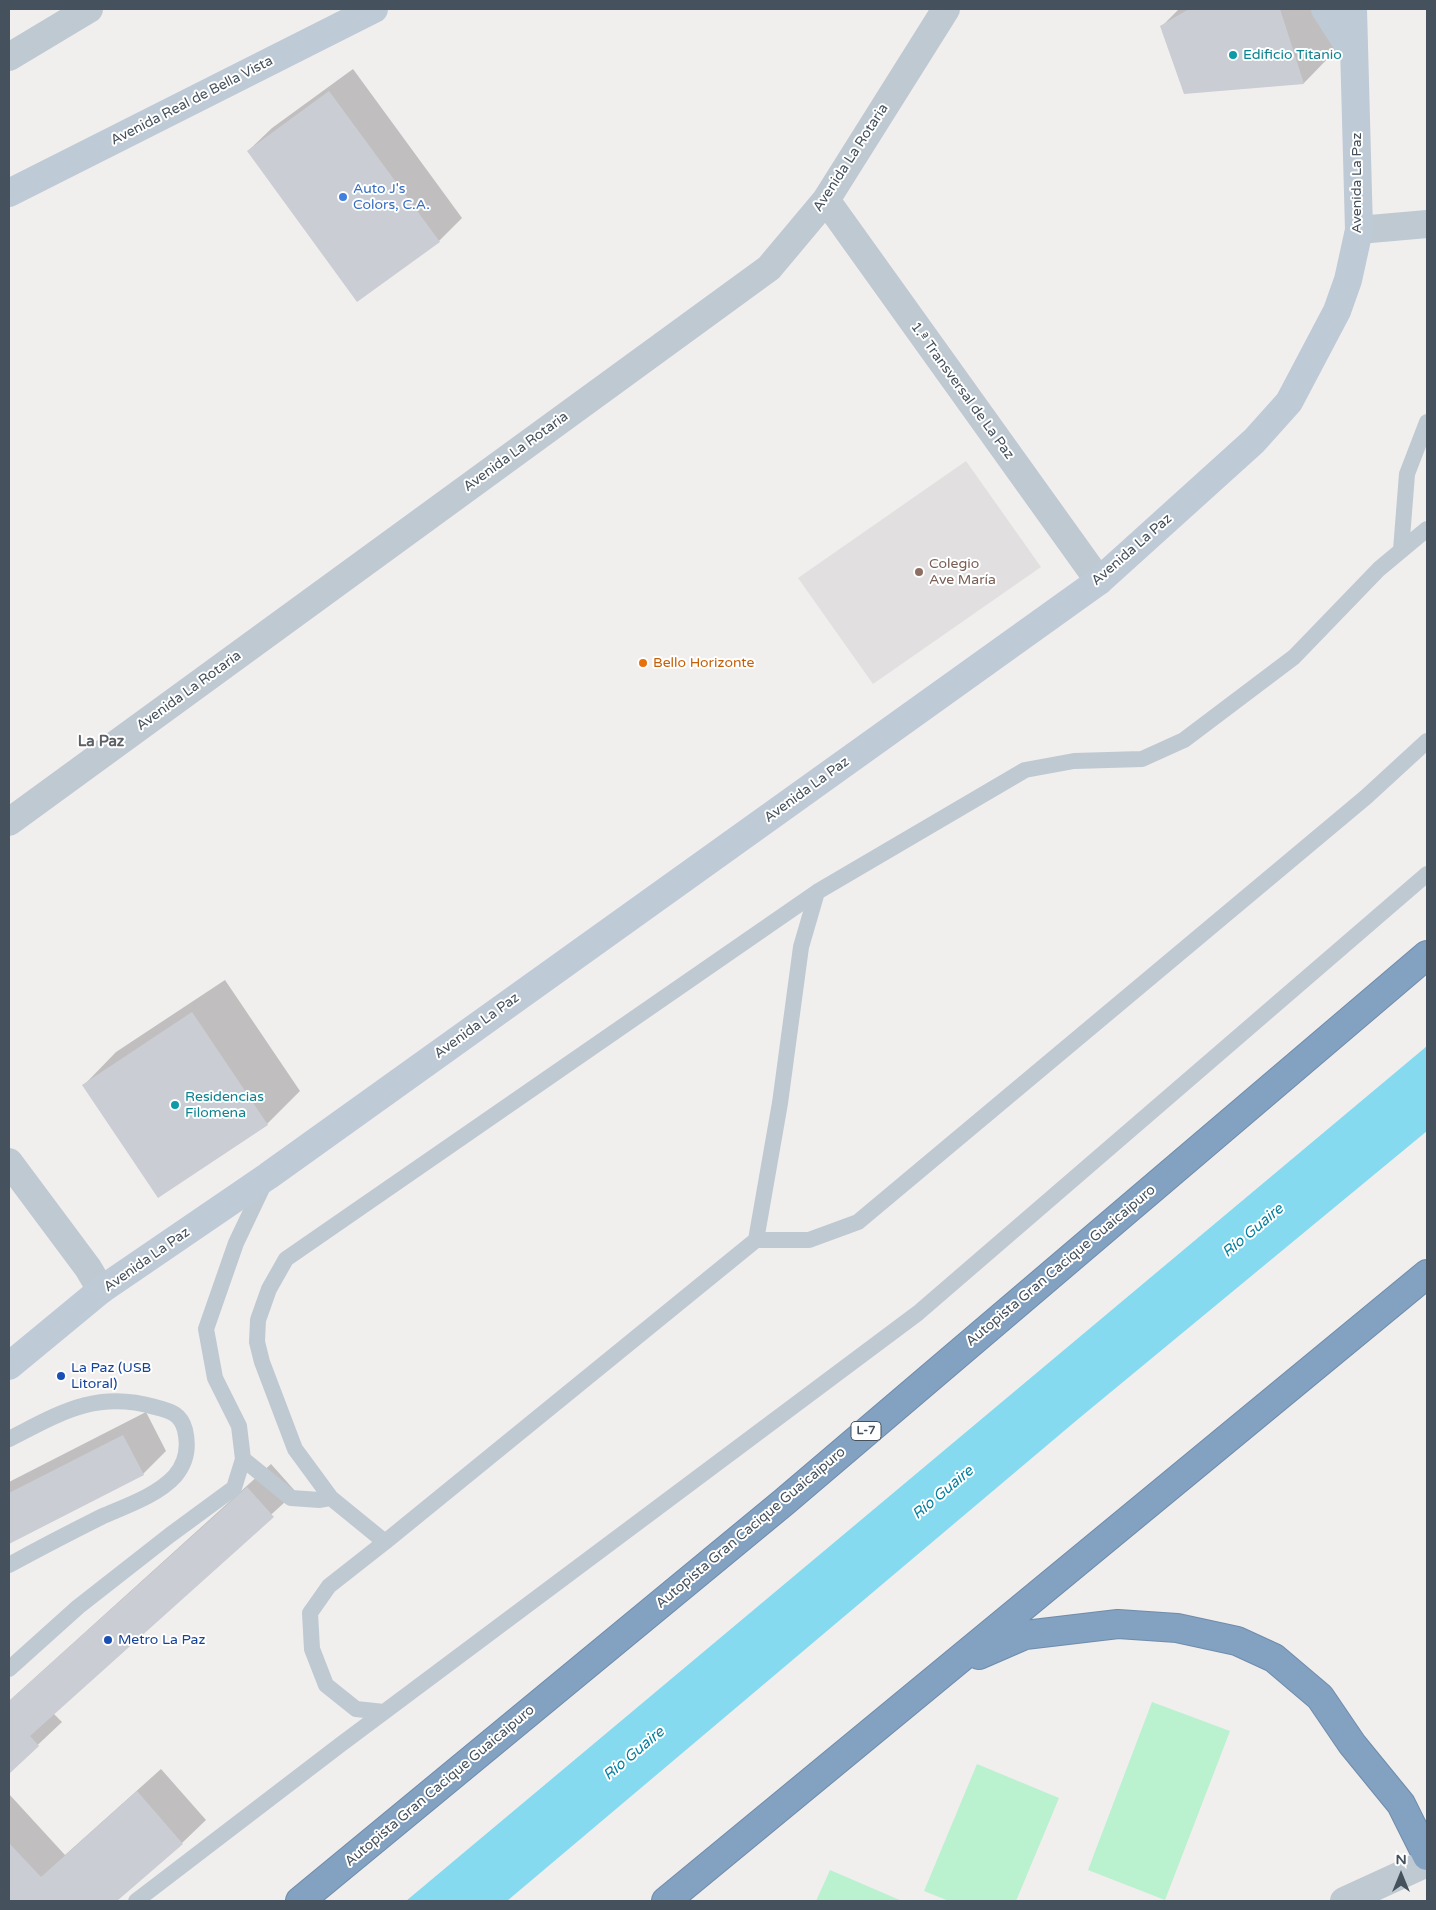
<!DOCTYPE html>
<html>
<head>
<meta charset="utf-8">
<style>
	body { margin:0 }
	#map { position:relative; width:1436px; height:1910px; overflow:hidden; background:#f1eeee; font-family:"Varela Round",sans-serif }
	canvas { display:block }
	.frame { position:absolute; inset:0; border:10px solid #45525d; pointer-events:none }
	.north { position:absolute; left:1376px; top:1850px; width:50px; height:50px; -webkit-text-stroke:4px #fff; paint-order:stroke; rotate:0deg; font-size:14px; font-weight:700; line-height:20px; text-align:center; color:#45525d }
	.north::after { content:''; display:block; margin:auto; width:18px; height:22px; background:#45525d; clip-path:polygon(50% 0,100% 100%,50% 72%,0 100%) }
</style>
</head>
<body>
<div id="map">
<canvas width="1436" height="1910"></canvas>
<div class="frame"></div>
<div class="north">N</div>
</div>
<script>
const ctx = document.querySelector('canvas').getContext('2d');
ctx.lineJoin = 'round';
function paint(path, color) { ctx.fillStyle = color; ctx.fill(path, 'evenodd'); }
function strokePath(path, color, width, dash) { ctx.strokeStyle = color; ctx.lineWidth = width; ctx.lineCap = dash ? 'butt' : 'round'; ctx.setLineDash(dash || []); ctx.stroke(path); }
function drawText(font, color, halo, rows, align = 'center') {
  ctx.font = font + ' "Varela Round",sans-serif'; ctx.lineWidth = 4; ctx.setLineDash([]); ctx.textBaseline = 'middle'; ctx.strokeStyle = halo; ctx.fillStyle = color; for (const [text, x, y, turn = 0] of rows) {
    ctx.save(); ctx.translate(x, y); ctx.rotate((+turn || 0) * Math.PI / 180); ctx.textAlign = isNaN(turn) ? turn : align; if (halo) ctx.strokeText(text, 0, 0); ctx.fillText(text, 0, 0); ctx.restore();
  }
}
paint(new Path2D(`
	M966,461L1041,567L873,684L798,578Z`), '#e2dfe0');
paint(new Path2D(`
	M1152,1702L1230,1731L1165,1900L1088,1870Z
	M977,1764L1059,1798L1016,1901H949L924,1891Z
	M830,1870L902,1901H816Z`), '#baf1cf');
paint(new Path2D(`
	M1427,1046V1131L1077,1420L507,1901H406Z`), '#85daf0');
paint(new Path2D(`
	M1179,9H1323L1336,50L1304,83L1185,93L1162,26Z
	M353,69L462,218L439,241L248,151L272,128Z
	M225,980L300,1091L267,1124L84,1085L116,1052Z
	M146,1412L166,1451L143,1474L9,1543V1482Z
	M271,1464L296,1492L53,1713L62,1722L9,1772V1701Z
	M161,1769L206,1820L182,1843L115,1901H9V1794L65,1855Z`), '#0003');
paint(new Path2D(`
	M1189,9H1280L1304,84L1184,94L1160,26Z
	M329,91L440,242L357,302L247,151Z
	M192,1012L268,1125L158,1198L82,1085Z
	M123,1435L144,1475L9,1544V1493Z
	M247,1487L274,1517L30,1736L39,1746L9,1774V1701Z
	M137,1791L183,1844L117,1901H9V1843L41,1877Z`), '#cacdd3');
const highway = new Path2D(`
	M979,1655L1025,1635L1118,1624L1177,1628L1237,1641L1274,1658L1320,1697L1352,1744L1401,1804L1427,1856
	M300,1901L784,1502L1427,955
	M666,1901L1427,1274`);
strokePath(highway, '#6f8cab', 30);
strokePath(new Path2D(`
	M1401,550L1407,474L1427,422
	M817,892L1025,770L1074,761L1142,759L1184,740L1294,657L1379,569L1427,529
	M9,1439C60,1413 96,1390 155,1407C171,1411 181,1414 185,1430C189,1447 187,1462 175,1476C158,1495 126,1506 103,1516C71,1532 40,1548 9,1565
	M243,1459L291,1498L320,1500L331,1498L385,1542L329,1586L310,1613L312,1649L326,1685L356,1709L384,1712
	M331,1498L295,1449L262,1362L257,1342L258,1320L269,1289L286,1259L817,892L801,947L780,1103L756,1240
	M385,1542L756,1240H809L858,1222L1366,797L1427,741
	M9,1669L78,1607L170,1535L234,1488L243,1459L239,1426L215,1378L206,1329L236,1243L265,1182
	M136,1901L340,1745L918,1313L1427,874`), '#bec9d1', 16);
strokePath(new Path2D(`
	M9,57L89,9
	M826,200L1099,581
	M1359,230L1427,224
	M9,822L769,268L826,200L946,9
	M9,1162L88,1268L101,1290
	M1344,1901L1427,1863`), '#bec9d1', 28);
strokePath(new Path2D(`
	M1325,9L1354,54
	M9,193L374,9
	M9,1366L101,1290L268,1176L1099,581L1254,441L1289,402L1337,311L1348,280L1359,230L1353,9`), '#becad6', 28);
strokePath(highway, '#83a1c0', 28);
for (const [x, y, r, color] of [
	[1233,55,5,"#0f9aa8"],
	[343,197,5,"#3f7fe0"],
	[919,572,5,"#8d6e63"],
	[643,663,5,"#e8710a"],
	[175,1105,5,"#0f9aa8"],
	[61,1376,5,"#1a4fb4"],
	[108,1640,5,"#1a4fb4"]
]) { const dot = new Path2D(); dot.arc(x, y, r, 0, 2 * Math.PI); ctx.fillStyle = color; ctx.fill(dot); strokePath(dot, '#fff', 2); }
for (const [x, y, w] of [
	[866,1431,30]
]) { const box = new Path2D(); box.roundRect(x - w / 2, y - 9.5, w, 19, 4); ctx.fillStyle = '#fff'; ctx.fill(box); strokePath(box, '#45525d', 1); }
drawText('bold 12px', '#45525d', null, [
	["L-7",866,1431]
]);
drawText('14px', '#0d838f', '#fff', [
	["Edificio Titanio",1243,55],
	["Residencias",185,1097],
	["Filomena",185,1113]
], 'left');
drawText('14px', '#45525d', '#fff', [
	["Avenida Real de Bella Vista",192,101,-27],
	["Avenida La Rotaria",851,158,-57],
	["Avenida La Paz",1357,183,-90],
	["1.ª Transversal de La Paz",962,391,54],
	["Avenida La Rotaria",516,452,-36],
	["Avenida La Paz",1132,550,-41],
	["Avenida La Rotaria",189,691,-36],
	["Avenida La Paz",807,790,-36],
	["Avenida La Paz",477,1026,-36],
	["Avenida La Paz",147,1260,-35],
	["Autopista Gran Cacique Guaicaipuro",1061,1266,-40],
	["Autopista Gran Cacique Guaicaipuro",751,1528,-40],
	["Autopista Gran Cacique Guaicaipuro",440,1786,-40]
]);
drawText('14px', '#366cbe', '#fff', [
	["Auto J's",353,189],
	["Colors, C.A.",353,205]
], 'left');
drawText('14px', '#785e54', '#fff', [
	["Colegio",929,564],
	["Ave María",929,580]
], 'left');
drawText('14px', '#c56008', '#fff', [
	["Bello Horizonte",653,663]
], 'left');
drawText('14px', '#164399', '#fff', [
	["La Paz (USB",71,1368],
	["Litoral)",71,1384],
	["Metro La Paz",118,1640]
], 'left');
drawText('bold 15px', '#5a5f64', '#fff', [
	["La Paz",101,742]
]);
drawText('italic 15px', '#0680a0', '#fff', [
	["Río Guaire",1253,1231,-40],
	["Río Guaire",943,1493,-40],
	["Río Guaire",634,1754,-40]
]);
</script>
</body>
</html>
